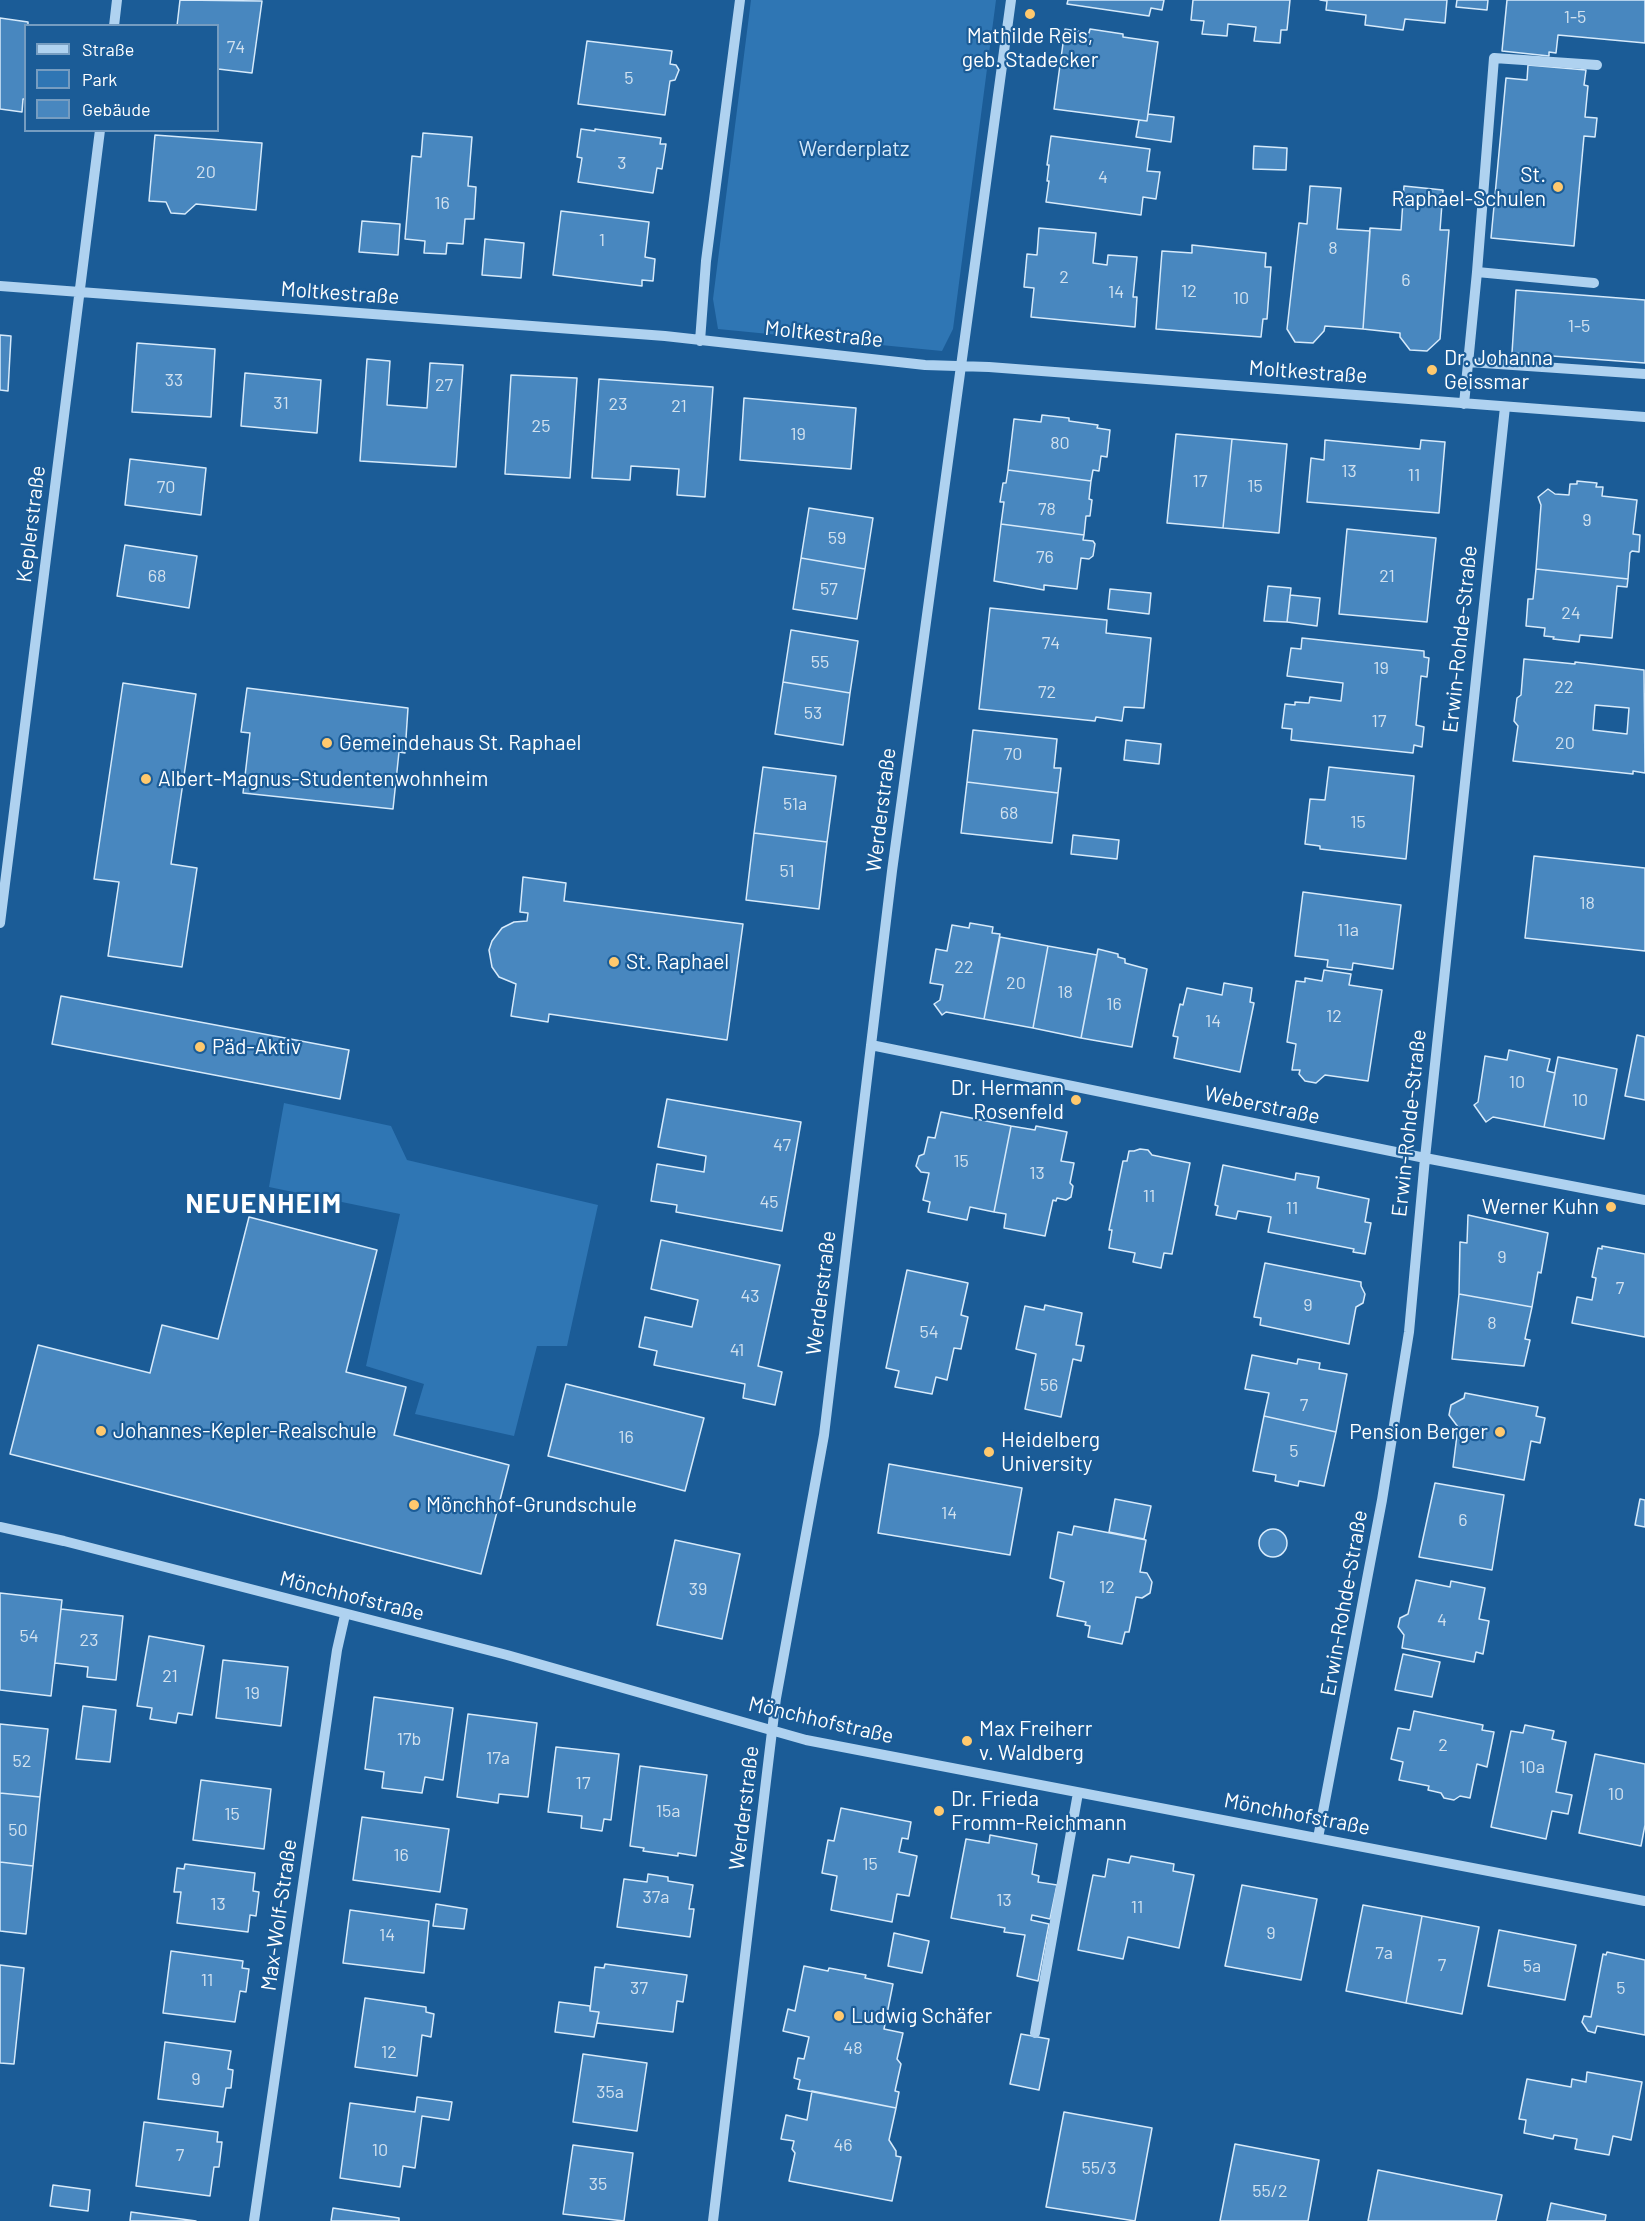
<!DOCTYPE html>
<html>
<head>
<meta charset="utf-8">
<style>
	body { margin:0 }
	#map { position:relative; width:1645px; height:2221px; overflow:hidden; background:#1b5c97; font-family:Barlow,sans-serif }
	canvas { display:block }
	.legend { position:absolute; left:24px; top:24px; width:195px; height:108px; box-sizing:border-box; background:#1b5c97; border:2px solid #769dc1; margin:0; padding:8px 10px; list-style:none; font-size:18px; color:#fff }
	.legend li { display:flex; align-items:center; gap:12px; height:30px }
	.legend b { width:30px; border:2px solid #769dc1 }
</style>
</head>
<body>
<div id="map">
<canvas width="1645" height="2221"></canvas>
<ul class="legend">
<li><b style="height:8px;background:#afd2f0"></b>Straße</li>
<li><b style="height:16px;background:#2f76b4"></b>Park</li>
<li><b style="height:16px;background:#4887bf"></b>Gebäude</li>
</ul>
</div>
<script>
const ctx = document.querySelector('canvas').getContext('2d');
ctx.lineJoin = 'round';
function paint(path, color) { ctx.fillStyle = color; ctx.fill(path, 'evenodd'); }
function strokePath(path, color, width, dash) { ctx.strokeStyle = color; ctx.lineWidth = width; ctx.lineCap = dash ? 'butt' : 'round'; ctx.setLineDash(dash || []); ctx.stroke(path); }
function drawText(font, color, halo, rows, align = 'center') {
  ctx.font = font + ' Barlow,sans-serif'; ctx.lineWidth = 4.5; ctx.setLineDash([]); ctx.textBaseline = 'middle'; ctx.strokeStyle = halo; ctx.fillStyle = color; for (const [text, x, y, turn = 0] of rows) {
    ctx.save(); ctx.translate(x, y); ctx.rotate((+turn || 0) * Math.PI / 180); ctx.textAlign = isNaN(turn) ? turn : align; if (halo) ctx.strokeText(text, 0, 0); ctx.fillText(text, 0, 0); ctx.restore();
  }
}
paint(new Path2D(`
	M751,0H996L953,329L942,351L718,329L713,299Z
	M284,1103L391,1126L407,1160L598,1205L567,1346H537L514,1436L415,1414L424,1384L366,1366L400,1214L269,1187Z`), '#2f76b4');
const building = new Path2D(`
	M180,0L262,1L252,73L218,69V26H177Z
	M1068,0H1164L1162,10L1151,8L1149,16L1067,4Z
	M1193,0H1290L1287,30H1281L1280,43L1254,41L1256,27L1228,24L1227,36L1202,34L1204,21L1191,20Z
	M1320,0H1447L1445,23L1405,19L1403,30L1365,25L1366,15L1326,10L1327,1Z
	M1457,0H1488L1487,10L1456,7Z
	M1507,0H1645V43L1558,35L1556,53L1549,52V56L1502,51Z
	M0,18L28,22V26H26V99H23L22,112L0,109Z
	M1065,29L1089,33L1090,29L1123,34V37L1158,42L1147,121L1054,109Z
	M587,41L672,51L670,64L676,65L679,70L675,80L670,81L665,115L578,104Z
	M1528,65L1586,70L1584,85L1588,86L1585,117L1597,118L1595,137L1584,136L1574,246L1491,238L1506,78L1527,80Z
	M1148,114L1174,117L1171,142L1136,137L1139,120L1147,121Z
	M581,129L595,131V129L661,138L660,144H666L662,169L657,168L653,193L578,182L582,158L577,157Z
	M423,133L472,137L468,186L476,187L474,219H465L463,244L447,243L446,254L424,253L425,241L405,239L412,156L421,157Z
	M155,135L262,143L256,210L196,204L185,214L171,213L166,202L149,201Z
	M1051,136L1150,149L1147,171L1160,172L1156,199L1143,197L1141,215L1046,202L1049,181H1047L1049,165H1047Z
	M1254,146L1287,148L1286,170L1253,169Z
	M1310,186L1341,188L1337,229L1370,231L1363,329L1325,326L1324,331L1313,343L1295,342L1287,329L1299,223L1307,224Z
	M1404,186L1443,190L1440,230H1449L1440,339L1427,351L1410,350L1400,337V333L1363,329L1370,228L1401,230Z
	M561,211L649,222L645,257L655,259L653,281L642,280V286L553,275Z
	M362,221L400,224L398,255L359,252Z
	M1039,228L1096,233L1093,263L1107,265L1108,255L1137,257L1133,297H1137L1135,327L1031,317L1034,288L1024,287L1027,254L1037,255Z
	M485,239L524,243L521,278L482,275Z
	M1192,245L1266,253L1265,267H1271L1267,319H1263L1261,337L1156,329L1162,251L1192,253Z
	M1516,290L1645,300V363L1512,353Z
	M0,335L11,336L8,391L0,390Z
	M137,343L215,349L211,417L132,412Z
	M367,359L390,361L387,405L427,408L430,363L463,365L456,467L360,461Z
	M245,373L321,380L317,433L241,426Z
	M511,375L577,378L570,478L505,474Z
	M599,379L713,387L705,497L677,495L679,469L631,466L630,480L592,478Z
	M744,398L856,408L851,469L740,460Z
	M1042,415L1069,418V421L1098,425L1097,428L1110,430L1107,457L1101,456L1099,471L1093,470L1091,481L1008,470L1014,419L1041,422Z
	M1176,434L1232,439L1223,528L1167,523Z
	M1232,439L1287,444L1279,533L1223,528Z
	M1325,440L1420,449L1421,440L1445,442L1439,513L1307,502L1311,458L1324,460Z
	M130,459L206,468L201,515L125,505Z
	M1008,470L1091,481L1089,499L1092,500L1090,516H1086L1084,535L1001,524L1004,502H1000L1003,483H1006Z
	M1577,481L1597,483L1596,487H1603L1602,496L1637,500L1633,534L1640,535L1639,552L1632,551L1630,553L1628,579L1536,569L1541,505L1538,497L1548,489L1555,494L1569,495L1570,484H1577Z
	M809,508L873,518L865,569L801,558Z
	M1001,524L1084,535L1083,540L1093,541L1095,544L1093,556L1089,559L1081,558L1077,589L1044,585V590L994,581Z
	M1347,529L1436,538L1427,622L1339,614Z
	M125,545L197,556L189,608L117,596Z
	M801,558L865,569L857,619L793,609Z
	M1536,569L1628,579L1627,587L1617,586L1612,638L1580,635L1579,642L1553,639L1554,637L1544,636L1545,628L1526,626L1528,599H1533Z
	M1268,586L1291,588L1287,622L1264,621Z
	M1110,589L1151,593L1149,614L1108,609Z
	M1290,595L1320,598L1317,626L1287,622Z
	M990,608L1107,620L1106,633L1151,638L1144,708L1124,707L1122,721L1096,717L1095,721L979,709Z
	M791,630L858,641L850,693L783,682Z
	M1302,638L1424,651V657L1429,658L1427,677L1421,676L1416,725L1424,727L1422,747L1414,745L1413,753L1291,740L1292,729L1282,728L1285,704L1295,705V702L1309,703L1310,697L1341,701L1343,683L1287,676L1291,648L1301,649Z
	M1524,659L1575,664V662L1644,670L1645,773L1633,771V774L1513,761L1518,726L1514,721L1517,698L1521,695ZM1595,705L1629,708L1627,734L1593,730Z
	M783,682L850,693L843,745L775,734Z
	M123,683L196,694L171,864L197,868L182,967L108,956L119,882L94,879Z
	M247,688L408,708L405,753L399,752L393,809L243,793L250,733L241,732Z
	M973,730L1057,739L1054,768H1061L1058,793L967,782Z
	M1126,740L1161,744L1159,764L1124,760Z
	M763,767L836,776L827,842L754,833Z
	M1329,767L1414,776L1406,859L1320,849V846L1305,844L1310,799L1325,800Z
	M967,782L1058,793L1052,843L961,833Z
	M754,833L827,842L819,909L746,900Z
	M1073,835L1119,840L1117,859L1071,854Z
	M1534,856L1645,868V951L1525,938Z
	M523,877L566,883L564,901L743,924L727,1040L549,1014L548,1022L511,1016L516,984L499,977L492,967L489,950L492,941L502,928L514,922L527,921L528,913L520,912Z
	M1303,892L1401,905L1393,969L1353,963L1352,970L1327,967L1328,960L1295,956Z
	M970,923L993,927L992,933L1000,934L984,1019L946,1012L942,1015L934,1004L940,1000L943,985L930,983L936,949L947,951L952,925L969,928Z
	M1000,937L1048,946L1033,1028L984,1019Z
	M1048,946L1097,955L1081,1038L1033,1028Z
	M1098,949L1118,954V957L1125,959V963L1147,969L1132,1047L1081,1038Z
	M1324,970L1351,974L1349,985L1382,990L1368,1081L1325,1075L1316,1083L1305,1081L1299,1074L1300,1070H1292L1296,1044L1287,1042L1296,981L1305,982V978L1322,981Z
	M1224,983L1252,988L1250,1002L1254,1003L1240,1072L1174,1058L1178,1037L1173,1036L1180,1004L1183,1005L1187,988L1222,995Z
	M61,996L349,1050L340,1099L52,1044Z
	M1637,1035L1645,1037V1100L1625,1096Z
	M1509,1050L1550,1059L1547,1071L1555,1073L1544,1127L1493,1117L1486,1122L1474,1105L1478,1102L1485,1056L1507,1060Z
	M1558,1057L1617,1069L1604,1139L1544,1127Z
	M667,1099L801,1122L782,1231L676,1212L677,1205L651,1201L657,1164L704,1172L706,1156L658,1147Z
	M941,1112L1011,1126L994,1212L970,1207L967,1220L928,1212L930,1202L923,1200L929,1173L921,1172L916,1166L919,1156L924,1154L928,1137L935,1138Z
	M1011,1126L1035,1130L1036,1126L1067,1132L1061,1161L1074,1163L1070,1183L1073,1186L1071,1197L1066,1200L1057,1198L1056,1201L1053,1200L1045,1236L1004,1228L1006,1214L994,1212Z
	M1140,1149L1148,1150L1152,1155L1190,1163L1172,1254L1164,1253L1161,1268L1133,1262L1135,1253L1109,1248L1112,1230H1109L1123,1161H1127L1129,1151H1134Z
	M1223,1165L1295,1180L1296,1173L1319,1177L1317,1188L1369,1199L1365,1222L1371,1223L1365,1254L1353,1252L1354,1249L1268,1232L1271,1217L1238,1211L1236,1219L1216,1215L1218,1206L1215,1205Z
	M1468,1215L1548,1233L1541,1273L1538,1272L1532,1307L1459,1294L1460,1242L1467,1243Z
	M249,1217L377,1250L346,1372L406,1387L394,1435L509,1465L481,1574L10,1454L38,1345L150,1373L162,1325L218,1339Z
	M661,1240L780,1265L758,1366L782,1372L775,1405L743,1398L745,1384L654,1365L657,1351L639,1347L645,1317L692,1327L698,1300L651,1289Z
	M1602,1246L1645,1254V1337L1572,1323L1577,1297L1592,1300L1596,1278L1592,1277L1598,1248L1602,1249Z
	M1265,1263L1361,1282V1286L1365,1294L1363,1303L1356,1307L1349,1344L1260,1325L1261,1318L1254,1317Z
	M907,1270L968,1283L961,1315L968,1317L961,1349L954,1348L947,1380L936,1377L932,1394L895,1387L899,1371L886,1368Z
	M1459,1294L1532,1307L1525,1339L1530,1340L1524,1366L1452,1359Z
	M1045,1305L1082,1313L1076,1345L1084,1346L1081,1361L1073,1359L1061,1417L1025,1409L1036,1354L1016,1349L1025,1306L1044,1310Z
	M1252,1355L1297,1364L1298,1359L1320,1363L1319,1369L1347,1374L1336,1432L1264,1416L1269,1393L1245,1389Z
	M566,1384L704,1418L685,1491L548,1456Z
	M1465,1393L1538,1407L1536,1416L1545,1418L1540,1443L1531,1441L1524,1480L1453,1467L1458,1427L1449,1415L1451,1405L1464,1398Z
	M1264,1416L1336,1432L1324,1486L1299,1481L1298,1486L1275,1481L1276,1475L1253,1471Z
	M889,1464L1022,1488L1010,1555L878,1533Z
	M1435,1483L1504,1495L1492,1570L1419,1557Z
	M1115,1499L1151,1506L1144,1539L1109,1532Z
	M1640,1499L1645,1500V1527L1635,1525Z
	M1074,1526L1146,1540L1140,1572L1147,1573L1152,1582L1150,1593L1142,1598L1136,1597L1129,1632H1125L1122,1644L1088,1637L1090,1626L1085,1625L1086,1622L1057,1616L1064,1582L1050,1578L1058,1532L1072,1535Z
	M1259 1543a14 14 0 1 1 28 0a14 14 0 1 1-28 0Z
	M675,1540L740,1554L722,1639L657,1625Z
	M1416,1580L1450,1587L1451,1581L1485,1588L1479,1619L1489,1621L1483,1654L1476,1652L1474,1662L1402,1648L1404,1635L1398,1627L1400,1618L1408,1614Z
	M0,1593L62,1600L51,1696L0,1690Z
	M61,1609L123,1616L116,1680L87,1677L88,1667L55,1663Z
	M149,1636L204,1646L192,1715L178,1713L176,1723L150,1719L152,1708L137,1706Z
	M1403,1654L1440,1662L1432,1697L1395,1690Z
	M223,1660L288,1667L281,1726L216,1718Z
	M374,1697L453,1708L443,1780L425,1777L422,1793L382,1788L384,1772L365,1769Z
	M83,1706L116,1710L110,1762L76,1759Z
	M1414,1711L1483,1725L1482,1730L1494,1732L1487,1767L1477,1764L1470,1798L1460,1796L1454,1800L1444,1798L1441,1793L1428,1790L1429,1786L1399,1780L1403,1762L1391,1759L1398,1728L1410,1730Z
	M468,1714L537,1723L528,1797L499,1794L498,1803L457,1797Z
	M0,1724L48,1729L40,1797L0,1793Z
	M1525,1725L1554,1731L1552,1739L1566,1742L1556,1792L1572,1795L1568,1814L1552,1811L1546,1839L1491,1827L1511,1731L1523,1733Z
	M556,1747L619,1754L611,1820L604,1819L602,1831L581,1828L582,1816L548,1812Z
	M1595,1754L1645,1764V1825L1641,1846L1579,1833Z
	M640,1766L707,1775L696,1856L678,1853V1856L643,1851L644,1848L630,1846Z
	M201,1780L271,1789L264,1849L193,1840Z
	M0,1793L40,1797L33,1866L0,1862Z
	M841,1808L911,1822L908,1839L902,1838L899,1852L917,1856L909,1896L897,1894L892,1922L831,1910L837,1876L822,1873L828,1840L834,1841Z
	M362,1817L449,1829L440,1892L353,1880Z
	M990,1835L1037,1844L1032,1874L1039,1876L1038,1882L1057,1885L1050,1919L1032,1915L1031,1920L1049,1924L1038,1981L1017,1976L1025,1935L1004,1932L1005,1928L951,1918L966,1839L989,1843Z
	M1131,1856L1174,1864L1173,1871L1194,1875L1179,1948L1128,1937L1123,1959L1078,1950L1093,1875L1105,1877L1108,1859L1129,1863Z
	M0,1862L33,1866L26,1934L0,1931Z
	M185,1864L255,1873L253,1891L259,1892L256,1916L250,1915L248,1932L177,1923L181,1892H174L177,1868L184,1869Z
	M648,1874L668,1877V1881L693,1885L689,1909H694L690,1937L617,1927L624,1879L647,1882Z
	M1242,1885L1317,1899L1301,1980L1225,1966Z
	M436,1904L467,1909L464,1929L433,1926Z
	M1363,1905L1422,1916L1406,2003L1346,1991Z
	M350,1910L429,1921L424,1973L343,1963Z
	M1422,1916L1479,1927L1462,2014L1406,2003Z
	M1499,1930L1576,1945L1565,2000L1488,1986Z
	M894,1933L929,1941L922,1973L888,1966Z
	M171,1951L243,1961L242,1968L249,1969L246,1992L240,1991L235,2022L163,2013Z
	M1607,1952L1645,1960V2035L1597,2026L1595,2033L1588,2031L1582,2022L1584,2016L1591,2017L1603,1954L1606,1955Z
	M605,1964L687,1975L683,2002L677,2001L673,2032L597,2023L599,2012L590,2011L595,1967L604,1968Z
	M0,1965L24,1968L14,2064L0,2063Z
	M804,1966L828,1971L829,1968L866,1975L865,1978L893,1984L884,2029L903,2033L897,2059L901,2064L895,2091L899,2092L896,2108L798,2089L800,2080L794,2078L798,2058L804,2059L809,2037L783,2031L788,2009L795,2011Z
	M365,1998L426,2007V2012L434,2014L431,2037L422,2035L417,2076L355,2067Z
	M559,2002L590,2006V2011L599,2012L594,2037L555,2032Z
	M1021,2034L1049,2039L1039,2090L1010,2084Z
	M165,2042L231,2051L228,2069L233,2070L231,2088H226L223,2107L158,2099Z
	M583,2054L647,2063L637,2131L573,2122Z
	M1587,2072L1642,2082L1631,2140L1613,2136L1609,2155L1575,2149L1577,2139L1554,2135L1553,2139L1524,2133L1526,2120L1519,2119L1527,2079L1571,2087L1572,2079L1586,2082Z
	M812,2091L896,2108L889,2140L896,2151V2156L901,2157L892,2201L789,2181L795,2153L792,2149L794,2141L781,2139L786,2115L807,2120Z
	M417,2097L452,2102L449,2120L422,2116L415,2168L403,2166L400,2187L340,2178L350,2103L415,2112Z
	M1064,2112L1152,2128L1135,2221L1046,2207Z
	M144,2122L218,2132L217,2142H222L219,2167H214L210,2196L136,2186Z
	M1235,2144L1319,2160L1308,2221H1220Z
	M573,2145L633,2153L624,2221L563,2214Z
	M1378,2170L1502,2195L1496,2221H1368Z
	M53,2185L90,2190L88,2211L50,2206Z
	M1551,2203L1606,2215L1605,2221H1547Z
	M333,2208L399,2218V2221H331Z
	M131,2212L196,2221H130Z`);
paint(building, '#4887bf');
strokePath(building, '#d6eafb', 1.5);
strokePath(new Path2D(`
	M114,26L117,0
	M1477,272L1494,58L1597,65
	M0,286L665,336L925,365L989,367L1645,417
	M700,341L706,261L740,0
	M1469,362L1645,374
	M1464,404L1477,272L1594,283
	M0,923L100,130
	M871,1045L1425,1158L1645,1200
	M0,1527L64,1541L507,1655L806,1740L1645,1901
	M1318,1838L1382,1500L1409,1332L1425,1158L1505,407
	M1035,2033L1078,1793
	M254,2221L337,1650L345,1615
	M713,2221L776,1698L824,1435L892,871L1011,0`), '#afd2f0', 10);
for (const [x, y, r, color] of [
	[1030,14,6,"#ffc96e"],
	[1558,187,6,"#ffc96e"],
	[1432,370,6,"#ffc96e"],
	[327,743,6,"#ffc96e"],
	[146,779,6,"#ffc96e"],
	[614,962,6,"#ffc96e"],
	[200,1047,6,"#ffc96e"],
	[1076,1100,6,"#ffc96e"],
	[1611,1207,6,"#ffc96e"],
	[101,1431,6,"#ffc96e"],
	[1500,1432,6,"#ffc96e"],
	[989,1452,6,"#ffc96e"],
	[414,1505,6,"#ffc96e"],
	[967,1741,6,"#ffc96e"],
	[939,1811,6,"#ffc96e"],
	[839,2016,6,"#ffc96e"]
]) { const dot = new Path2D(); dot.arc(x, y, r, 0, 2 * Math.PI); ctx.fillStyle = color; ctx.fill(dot); strokePath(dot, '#1b5c97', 2); }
drawText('18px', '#d1e1ef', null, [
	["1-5",1575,17],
	["74",236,47],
	["5",629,78],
	["3",622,163],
	["20",206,172],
	["4",1103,177],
	["16",442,203],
	["1",602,240],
	["8",1333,248],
	["2",1064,277],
	["6",1406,280],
	["12",1189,291],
	["14",1116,292],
	["10",1241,298],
	["1-5",1579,326],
	["33",174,380],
	["27",444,385],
	["31",281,403],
	["23",618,404],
	["21",679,406],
	["25",541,426],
	["19",798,434],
	["80",1060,443],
	["13",1349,471],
	["11",1414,475],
	["17",1200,481],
	["15",1255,486],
	["70",166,487],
	["78",1047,509],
	["9",1587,520],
	["59",837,538],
	["76",1045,557],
	["68",157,576],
	["21",1387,576],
	["57",829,589],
	["24",1571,613],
	["74",1051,643],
	["55",820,662],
	["19",1381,668],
	["22",1564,687],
	["72",1047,692],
	["53",813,713],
	["17",1379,721],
	["20",1565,743],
	["70",1013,754],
	["51a",795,804],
	["68",1009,813],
	["15",1358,822],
	["51",787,871],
	["18",1587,903],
	["11a",1348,930],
	["22",964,967],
	["20",1016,983],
	["18",1065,992],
	["16",1114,1004],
	["12",1334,1016],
	["14",1213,1021],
	["10",1517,1082],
	["10",1580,1100],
	["47",782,1145],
	["15",961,1161],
	["13",1037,1173],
	["11",1149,1196],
	["45",769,1202],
	["11",1292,1208],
	["9",1502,1257],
	["7",1620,1288],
	["43",750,1296],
	["9",1308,1305],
	["8",1492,1323],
	["54",929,1332],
	["41",737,1350],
	["56",1049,1385],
	["7",1304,1405],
	["16",626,1437],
	["5",1294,1451],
	["14",949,1513],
	["6",1463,1520],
	["12",1107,1587],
	["39",698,1589],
	["4",1442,1620],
	["54",29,1636],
	["23",89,1640],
	["21",170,1676],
	["19",252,1693],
	["17b",409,1739],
	["2",1443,1745],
	["17a",498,1758],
	["52",22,1761],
	["10a",1532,1767],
	["17",583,1783],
	["10",1616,1794],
	["15a",668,1811],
	["15",232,1814],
	["50",18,1830],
	["16",401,1855],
	["15",870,1864],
	["37a",656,1897],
	["13",1004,1900],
	["13",218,1904],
	["11",1137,1907],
	["9",1271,1933],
	["14",387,1935],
	["7a",1384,1953],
	["7",1442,1965],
	["5a",1532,1966],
	["11",207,1980],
	["37",639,1988],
	["5",1621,1988],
	["48",853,2048],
	["12",389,2052],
	["9",196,2079],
	["35a",610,2092],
	["46",843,2145],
	["10",380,2150],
	["7",180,2155],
	["55/3",1099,2168],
	["35",598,2184],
	["55/2",1270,2191]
]);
drawText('21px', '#fff', '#1b5c97', [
	["Mathilde Reis,",1030,36,"center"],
	["geb. Stadecker",1030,60,"center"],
	["St.",1546,175,"right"],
	["Raphael-Schulen",1546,199,"right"],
	["Dr. Johanna",1444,358],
	["Geissmar",1444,382],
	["Gemeindehaus St. Raphael",339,743],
	["Albert-Magnus-Studentenwohnheim",158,779],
	["St. Raphael",626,962],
	["Päd-Aktiv",212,1047],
	["Dr. Hermann",1064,1088,"right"],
	["Rosenfeld",1064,1112,"right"],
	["Werner Kuhn",1599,1207,"right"],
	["Johannes-Kepler-Realschule",113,1431],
	["Pension Berger",1488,1432,"right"],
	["Heidelberg",1001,1440],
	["University",1001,1464],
	["Mönchhof-Grundschule",426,1505],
	["Max Freiherr",979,1729],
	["v. Waldberg",979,1753],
	["Dr. Frieda",951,1799],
	["Fromm-Reichmann",951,1823],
	["Ludwig Schäfer",851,2016]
], 'left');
drawText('21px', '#d6eafb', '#1b5c97', [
	["Werderplatz",854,149]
]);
drawText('21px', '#fff', '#1b5c97', [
	["Moltkestraße",340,293,4],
	["Moltkestraße",824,334,6],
	["Moltkestraße",1308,372,4],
	["Keplerstraße",31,524,-83],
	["Erwin-Rohde-Straße",1460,639,-84],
	["Werderstraße",881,810,-83],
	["Weberstraße",1262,1105,12],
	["Erwin-Rohde-Straße",1409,1123,-84],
	["Werderstraße",821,1293,-83],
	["Mönchhofstraße",352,1596,14],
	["Erwin-Rohde-Straße",1344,1603,-80],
	["Mönchhofstraße",821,1720,13],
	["Werderstraße",744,1808,-83],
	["Mönchhofstraße",1297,1814,11],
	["Max-Wolf-Straße",279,1915,-82]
]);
ctx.letterSpacing = '1.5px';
drawText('bold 27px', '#fff', '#1b5c97', [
	["NEUENHEIM",264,1204]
]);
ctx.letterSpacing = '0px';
</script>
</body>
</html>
